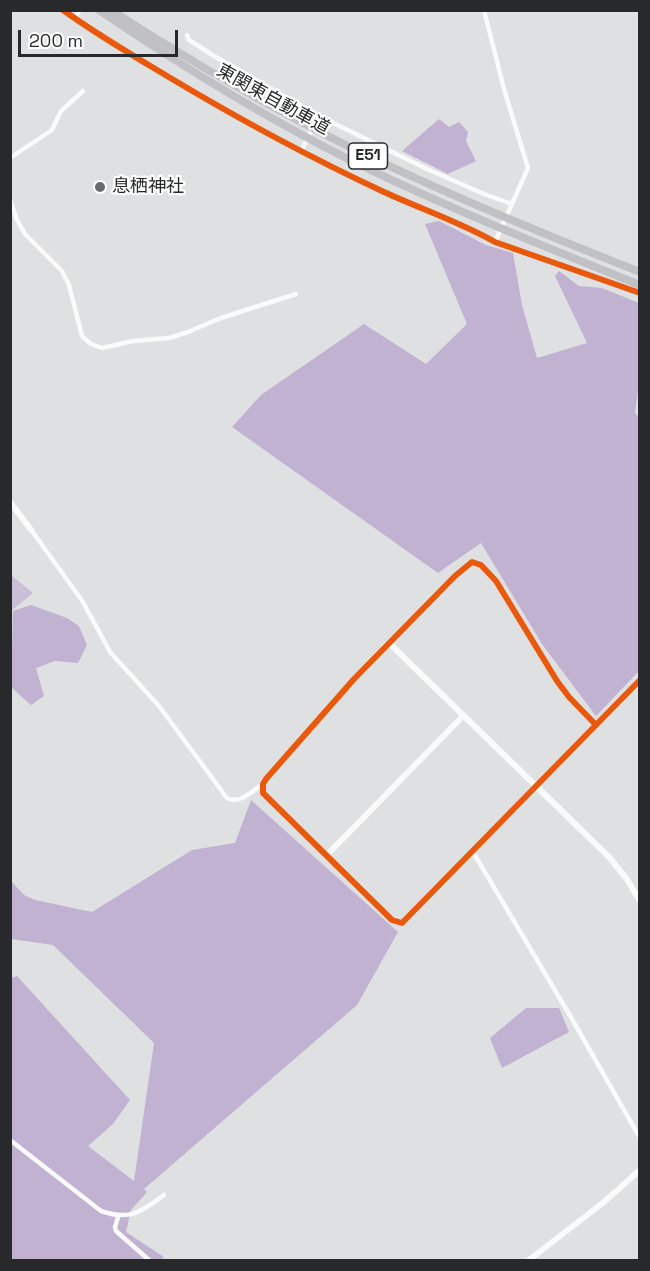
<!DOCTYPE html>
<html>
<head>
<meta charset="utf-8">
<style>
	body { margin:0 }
	#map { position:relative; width:650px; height:1271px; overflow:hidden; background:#dfe0e1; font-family:"Space Grotesk",sans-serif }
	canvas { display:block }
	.frame { position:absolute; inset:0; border:12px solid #28292a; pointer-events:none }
	.scale { position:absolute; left:18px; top:30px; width:160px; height:27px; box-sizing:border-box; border:3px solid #28292a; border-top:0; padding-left:8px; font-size:18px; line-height:21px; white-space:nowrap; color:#28292a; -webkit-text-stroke:4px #fff; paint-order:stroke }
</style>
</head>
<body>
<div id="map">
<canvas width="650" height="1271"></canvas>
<div class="frame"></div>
<div class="scale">200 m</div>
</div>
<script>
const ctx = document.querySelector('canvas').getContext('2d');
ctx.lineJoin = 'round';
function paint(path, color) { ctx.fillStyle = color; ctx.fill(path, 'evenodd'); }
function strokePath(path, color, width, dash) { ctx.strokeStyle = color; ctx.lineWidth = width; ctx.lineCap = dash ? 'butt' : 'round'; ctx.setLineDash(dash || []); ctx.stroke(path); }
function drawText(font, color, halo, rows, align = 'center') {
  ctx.font = font + ' "Space Grotesk","Noto Sans JP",sans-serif'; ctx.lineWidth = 4.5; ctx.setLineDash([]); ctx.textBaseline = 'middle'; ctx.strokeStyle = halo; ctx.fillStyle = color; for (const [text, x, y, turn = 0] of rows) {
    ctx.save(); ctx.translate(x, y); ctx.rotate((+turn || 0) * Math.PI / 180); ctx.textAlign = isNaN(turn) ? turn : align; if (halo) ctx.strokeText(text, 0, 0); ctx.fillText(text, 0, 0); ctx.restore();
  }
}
paint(new Path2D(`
	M12,576L33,593L11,611L10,577Z`), '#cabfd6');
paint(new Path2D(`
	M439,119L449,127L459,122L468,132L466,141L476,161L448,174L402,151Z
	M439,221L486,245L513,253L522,305L537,358L587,343L555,276L559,271L579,286L602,288L639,303L640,376L635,413L640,418L639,671L596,716L542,644L481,543L438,573L232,427L261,395L364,324L426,364L467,324L425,224Z
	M31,605L67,618L79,626L87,645L78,663L55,661L36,668L44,696L31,705L11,687L13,611Z
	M251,800L398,932L357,1005L144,1189L147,1192L131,1210L126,1232L164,1257L161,1260H11V978L17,976L130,1100L113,1124L88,1146L134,1181L154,1043L53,945L11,939V881L24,895L35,900L92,912L192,850L235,843Z
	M526,1008H559L569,1032L502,1068L490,1038Z`), '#c1b2d2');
strokePath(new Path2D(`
	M63,10C96,34 132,55 167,76C237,118 309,157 384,192C421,209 460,222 495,242L640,293
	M484,10L504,89L528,168L495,242
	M74,19L80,10
	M187,35L189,40L214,56L319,116L427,169L484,194L512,204
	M301,151L319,116
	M10,158L52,130L61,111L83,91
	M10,199L17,220L25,234L62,271L69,285L82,336L91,344L102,348L133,341L169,338L188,332L221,318L296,294
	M32,531L83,602L110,652L159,706L227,798C240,805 252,791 263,784
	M473,852L572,1019L640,1138
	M10,1140L101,1211C130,1221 141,1212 164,1195
	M118,1217L115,1227L116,1231L149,1260`), '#fafafa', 4.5);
strokePath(new Path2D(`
	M10,502L32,531
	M389,643L609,857L626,878L640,901
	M596,725L569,697L557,681L496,581L481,565L472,562L455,576L354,679L266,779L263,784V793L392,920L402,923L640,680
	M326,856L463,716
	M529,1260L604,1202L640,1170`), '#fafafa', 6);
strokePath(new Path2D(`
	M99,10C180,65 264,117 352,161C446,207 543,246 640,285
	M111,10C190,61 272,109 356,150C448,195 544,234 640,272`), '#c0c0c5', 8);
strokePath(new Path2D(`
	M63,10C96,34 132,55 167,76C237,118 309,157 384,192C421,209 460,222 495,242L640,293
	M596,725L569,697L557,681L496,581L481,565L472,562L455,576L354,679L266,779L263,784V793L392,920L402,923L640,680`), '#e8590c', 6);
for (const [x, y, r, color] of [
	[100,187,6,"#68696a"]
]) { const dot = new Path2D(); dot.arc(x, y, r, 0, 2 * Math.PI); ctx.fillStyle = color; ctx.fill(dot); strokePath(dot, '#fff', 2); }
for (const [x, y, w] of [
	[368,156,39]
]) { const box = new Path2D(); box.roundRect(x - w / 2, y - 13, w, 26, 4.5); ctx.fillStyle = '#fff'; ctx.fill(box); strokePath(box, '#28292a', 1.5); }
drawText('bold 16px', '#28292a', null, [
	["E51",368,156]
]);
drawText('18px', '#28292a', '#fff', [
	["東関東自動車道",273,100,29]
]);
drawText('18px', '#28292a', '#fff', [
	["息栖神社",112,187]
], 'left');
</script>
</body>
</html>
